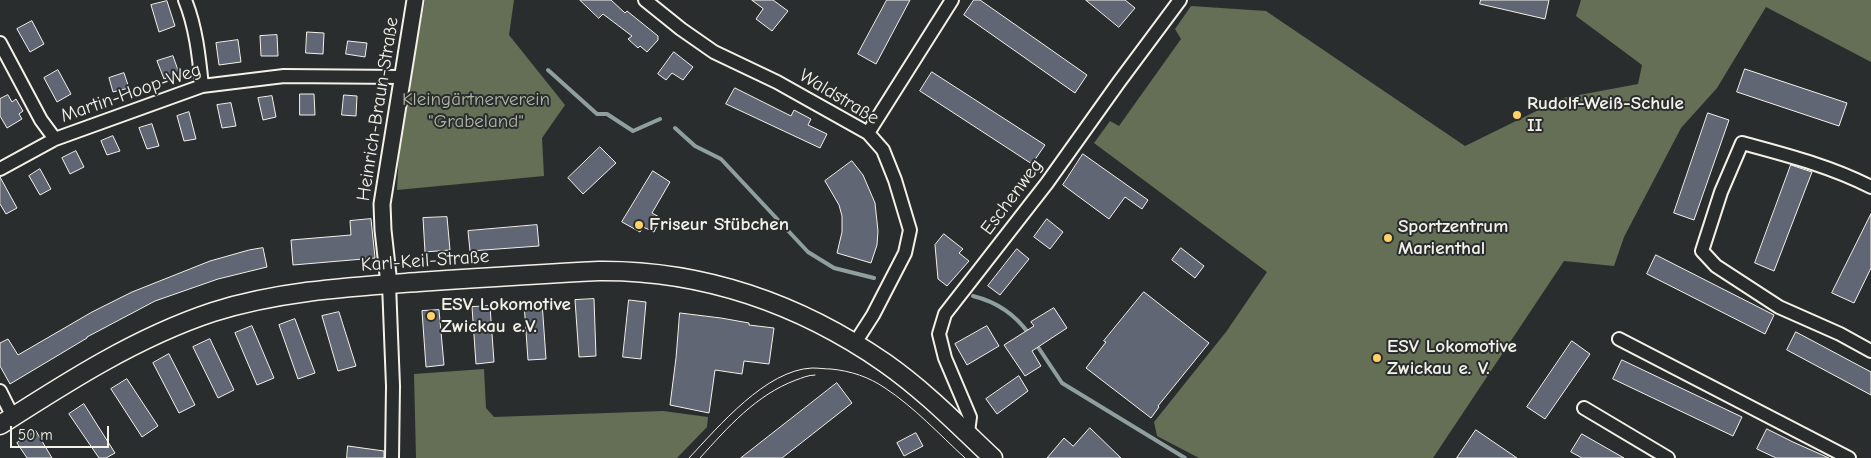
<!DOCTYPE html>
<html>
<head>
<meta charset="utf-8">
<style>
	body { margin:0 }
	#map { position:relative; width:1871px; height:458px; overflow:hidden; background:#2a2d2e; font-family:"Comic Neue",sans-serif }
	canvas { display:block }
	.scale { position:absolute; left:10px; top:426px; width:99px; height:22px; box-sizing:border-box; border:2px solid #f4f1e8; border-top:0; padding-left:6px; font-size:15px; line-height:18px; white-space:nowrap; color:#f4f1e8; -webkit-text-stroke:4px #2a2d2e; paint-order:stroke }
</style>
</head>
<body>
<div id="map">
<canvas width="1871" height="458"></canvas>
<div class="scale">50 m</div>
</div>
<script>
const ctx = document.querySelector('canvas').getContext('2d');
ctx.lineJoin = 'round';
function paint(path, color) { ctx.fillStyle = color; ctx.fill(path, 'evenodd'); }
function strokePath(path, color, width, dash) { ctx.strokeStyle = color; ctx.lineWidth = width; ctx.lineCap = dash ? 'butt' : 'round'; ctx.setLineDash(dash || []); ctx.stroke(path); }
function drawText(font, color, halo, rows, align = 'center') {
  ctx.font = font + ' "Comic Neue",sans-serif'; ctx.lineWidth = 4; ctx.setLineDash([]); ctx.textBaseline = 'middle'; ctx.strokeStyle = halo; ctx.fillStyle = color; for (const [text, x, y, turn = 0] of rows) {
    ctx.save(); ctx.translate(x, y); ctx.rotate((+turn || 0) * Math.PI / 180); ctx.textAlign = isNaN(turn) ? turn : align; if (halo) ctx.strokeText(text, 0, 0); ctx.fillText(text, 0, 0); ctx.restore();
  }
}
paint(new Path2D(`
	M425,0H514L509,35L565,105L542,138L544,176L397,190L400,132Z
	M1581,0H1871V62L1766,7L1717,88L1681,128L1624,237L1614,266L1564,261L1433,458H1199L1157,436L1154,422L1226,332L1267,272L1094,143L1110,121L1119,126L1181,39L1175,29L1191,6L1266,11L1465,146L1563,98L1638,84L1642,65L1576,16Z
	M484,369L486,408L494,417L663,411L708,417L707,427L677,458H416L414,374Z`), '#646f56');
strokePath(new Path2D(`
	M548,70L597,114H607L633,131L660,119
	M675,128L695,146L721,159L808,252L834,268L874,278
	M973,296C997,302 1015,314 1029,334
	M1036,344L1062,383L1185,458`), '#8e9f9d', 4);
const building = new Path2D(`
	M580,0H611L625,13L627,11L658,36V40L647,52L640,46L638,48L628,39L632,36L603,14L599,18Z
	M752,0H773L788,11L772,31L756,19L763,9Z
	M887,0H910L876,64L858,54Z
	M974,0H980L1087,75L1075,93L964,15Z
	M1086,0H1125L1135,8L1119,27Z
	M1481,0H1549L1545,19L1480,4Z
	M167,1L175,26L159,32L151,5Z
	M32,21L44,44L30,52L17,29Z
	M307,32L324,33L323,54L306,53Z
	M277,35L278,56H261L260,36Z
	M238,40L241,62L219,65L216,43Z
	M348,41L367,43L365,57L346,54Z
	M674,52L693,67L683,80L672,73L666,80L658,74Z
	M173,56L179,73L164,79L157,61Z
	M1745,69L1847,103L1839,126L1737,92Z
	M58,70L71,94L57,102L44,78Z
	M932,72L1045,145L1032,164L920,91Z
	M124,73L129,88L113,92L109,78Z
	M735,88L791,116L794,110L811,119L808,125L827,134L820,148L726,104Z
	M300,94H314L315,115H300Z
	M8,95L12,102L16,99L23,111L19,114L22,119L7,128L0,116V99Z
	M344,95L357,96L356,116L342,115Z
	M272,96L276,117L263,120L258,98Z
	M231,103L236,126L222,128L217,105Z
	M189,112L196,139L184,141L177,116Z
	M1708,113L1729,120L1694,220L1674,213Z
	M152,124L159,146L147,149L139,128Z
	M113,136L120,151L107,155L101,141Z
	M600,147L616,163L583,194L568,178Z
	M76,151L84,167L70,174L62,158Z
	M1083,154L1148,200L1142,209L1125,197L1109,219L1063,185Z
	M852,161L863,175L875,203L878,231L877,245L871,263L837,253L842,232V216L839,205L825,181Z
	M1791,165L1812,172L1774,271L1755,263Z
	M40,169L51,189L40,195L29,176Z
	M653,171L670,182L652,213L661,218L654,232L643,227L640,232L622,222Z
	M0,177L17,208L6,214L0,204Z
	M1871,214V268L1854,303L1832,293Z
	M447,217L450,250L425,252L423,218Z
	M371,219L375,258L293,265L291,240L351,235L350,221Z
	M1047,219L1063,232L1050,249L1034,237Z
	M537,225L539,246L470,251L468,231Z
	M944,234L963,249L959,253L969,261L947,286L938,279L935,245Z
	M263,248L267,267L218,279L155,301L87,337V338L10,384L0,366V343L8,339L18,355L92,312L132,292L210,261L249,250Z
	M1181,248L1204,266L1195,278L1172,260Z
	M1017,249L1029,259L1000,295L988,286Z
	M1656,255L1774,315L1765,334L1647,274Z
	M1144,292L1209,343L1158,406L1159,407L1151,418L1086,368L1106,342L1104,341Z
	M594,299L596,356L579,357L575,300Z
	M629,300L646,302L641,359L623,357Z
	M542,302L546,359L528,360L524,303Z
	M490,306L494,362L476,364L472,307Z
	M1054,308L1067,328L1032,351L1041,366L1025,376L1004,345L1034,326L1031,322Z
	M439,310L444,365L426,367L422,311Z
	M339,312L356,366L338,371L322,316Z
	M680,313L721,318L749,323V325L774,328L769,364L744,361L742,374L715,370L709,413L670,405L676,358Z
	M295,319L315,373L298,379L279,325Z
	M252,326L274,378L257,385L235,333Z
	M987,326L999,346L967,365L955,344Z
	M1796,332L1871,372V395L1787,350Z
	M210,339L234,390L218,398L193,347Z
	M1572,341L1590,354L1545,419L1527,407Z
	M169,354L195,405L179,413L153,363Z
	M1622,360L1742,417L1733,436L1613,379Z
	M1019,376L1028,391L997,414L986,399Z
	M127,379L158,426L142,437L111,389Z
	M837,383L852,403L782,458H741Z
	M84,404L115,453L106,458H99L69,414Z
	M1090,428L1121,458H1047L1064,438L1073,446Z
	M1767,429L1793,442L1829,458H1776L1757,449Z
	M1476,430L1517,458H1457Z
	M36,431L52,458H27L17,443Z
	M916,433L923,446L904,456L897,443Z
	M1582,434L1624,458H1582L1571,452Z
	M348,446L384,451V458H347Z`);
paint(building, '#616675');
strokePath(building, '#f4f1e8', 1);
const minor = new Path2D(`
	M185,0C196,27 199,57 202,86
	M645,0L681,29L714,52L777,82L868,133L883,150L895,180L910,230L905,253L873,315L855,343
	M0,43L41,120L55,139
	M868,133L952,0
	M0,169L55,139L202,86L284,76L402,77
	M1871,187C1830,166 1786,155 1742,143L1721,192L1702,251L1716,266L1779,307L1840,334L1871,351
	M389,284L393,386L392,458
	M1619,339L1849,458
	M0,391L13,417L7,418
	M1584,408L1668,458
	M968,432L970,417L945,358L939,334L945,314L1047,183L1119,82L1180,0`);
const tertiary = new Path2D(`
	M389,284L383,230L382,204L415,0`);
const secondary = new Path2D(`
	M0,425C67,382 137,337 213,312C279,291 349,287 418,282C478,278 538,274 599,271C703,270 800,304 885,363C925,391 958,425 993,458`);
strokePath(minor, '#f4f1e8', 16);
strokePath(tertiary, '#f4f1e8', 19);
strokePath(secondary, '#f4f1e8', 21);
strokePath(minor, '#2a2d2e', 12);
strokePath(tertiary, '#2a2d2e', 15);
strokePath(secondary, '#2a2d2e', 18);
strokePath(new Path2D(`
	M689,458C719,426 766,370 812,368C819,368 825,369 831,369C851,371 869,377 885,388C914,407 939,434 965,458
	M700,458C728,427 756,395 796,380C802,378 808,375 815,375`), '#f4f1e8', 1);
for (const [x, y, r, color] of [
	[1517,115,5,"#ffd166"],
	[639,225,5,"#ffd166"],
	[1388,238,5,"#ffd166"],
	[431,316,5,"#ffd166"],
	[1377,358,5,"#ffd166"]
]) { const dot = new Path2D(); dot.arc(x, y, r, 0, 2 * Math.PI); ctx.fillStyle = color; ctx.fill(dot); strokePath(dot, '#2a2d2e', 2); }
drawText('19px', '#f4f1e8', '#2a2d2e', [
	["Martin-Hoop-Weg",131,93,-19],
	["Waldstraße",839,97,31],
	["Heinrich-Braun-Straße",378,109,-81],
	["Eschenweg",1012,197,-53],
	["Karl-Keil-Straße",425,261,-4]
]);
drawText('19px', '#b3b6a6', '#2a2d2e', [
	["Kleingärtnerverein",476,100],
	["\"Grabeland\"",476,122]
]);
drawText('bold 19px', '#f4f1e8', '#2a2d2e', [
	["Rudolf-Weiß-Schule",1527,104],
	["II",1527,126],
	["Friseur Stübchen",649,225],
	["Sportzentrum",1398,227],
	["Marienthal",1398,249],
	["ESV Lokomotive",441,305],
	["Zwickau e.V.",441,327],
	["ESV Lokomotive",1387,347],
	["Zwickau e. V.",1387,369]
], 'left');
</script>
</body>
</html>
